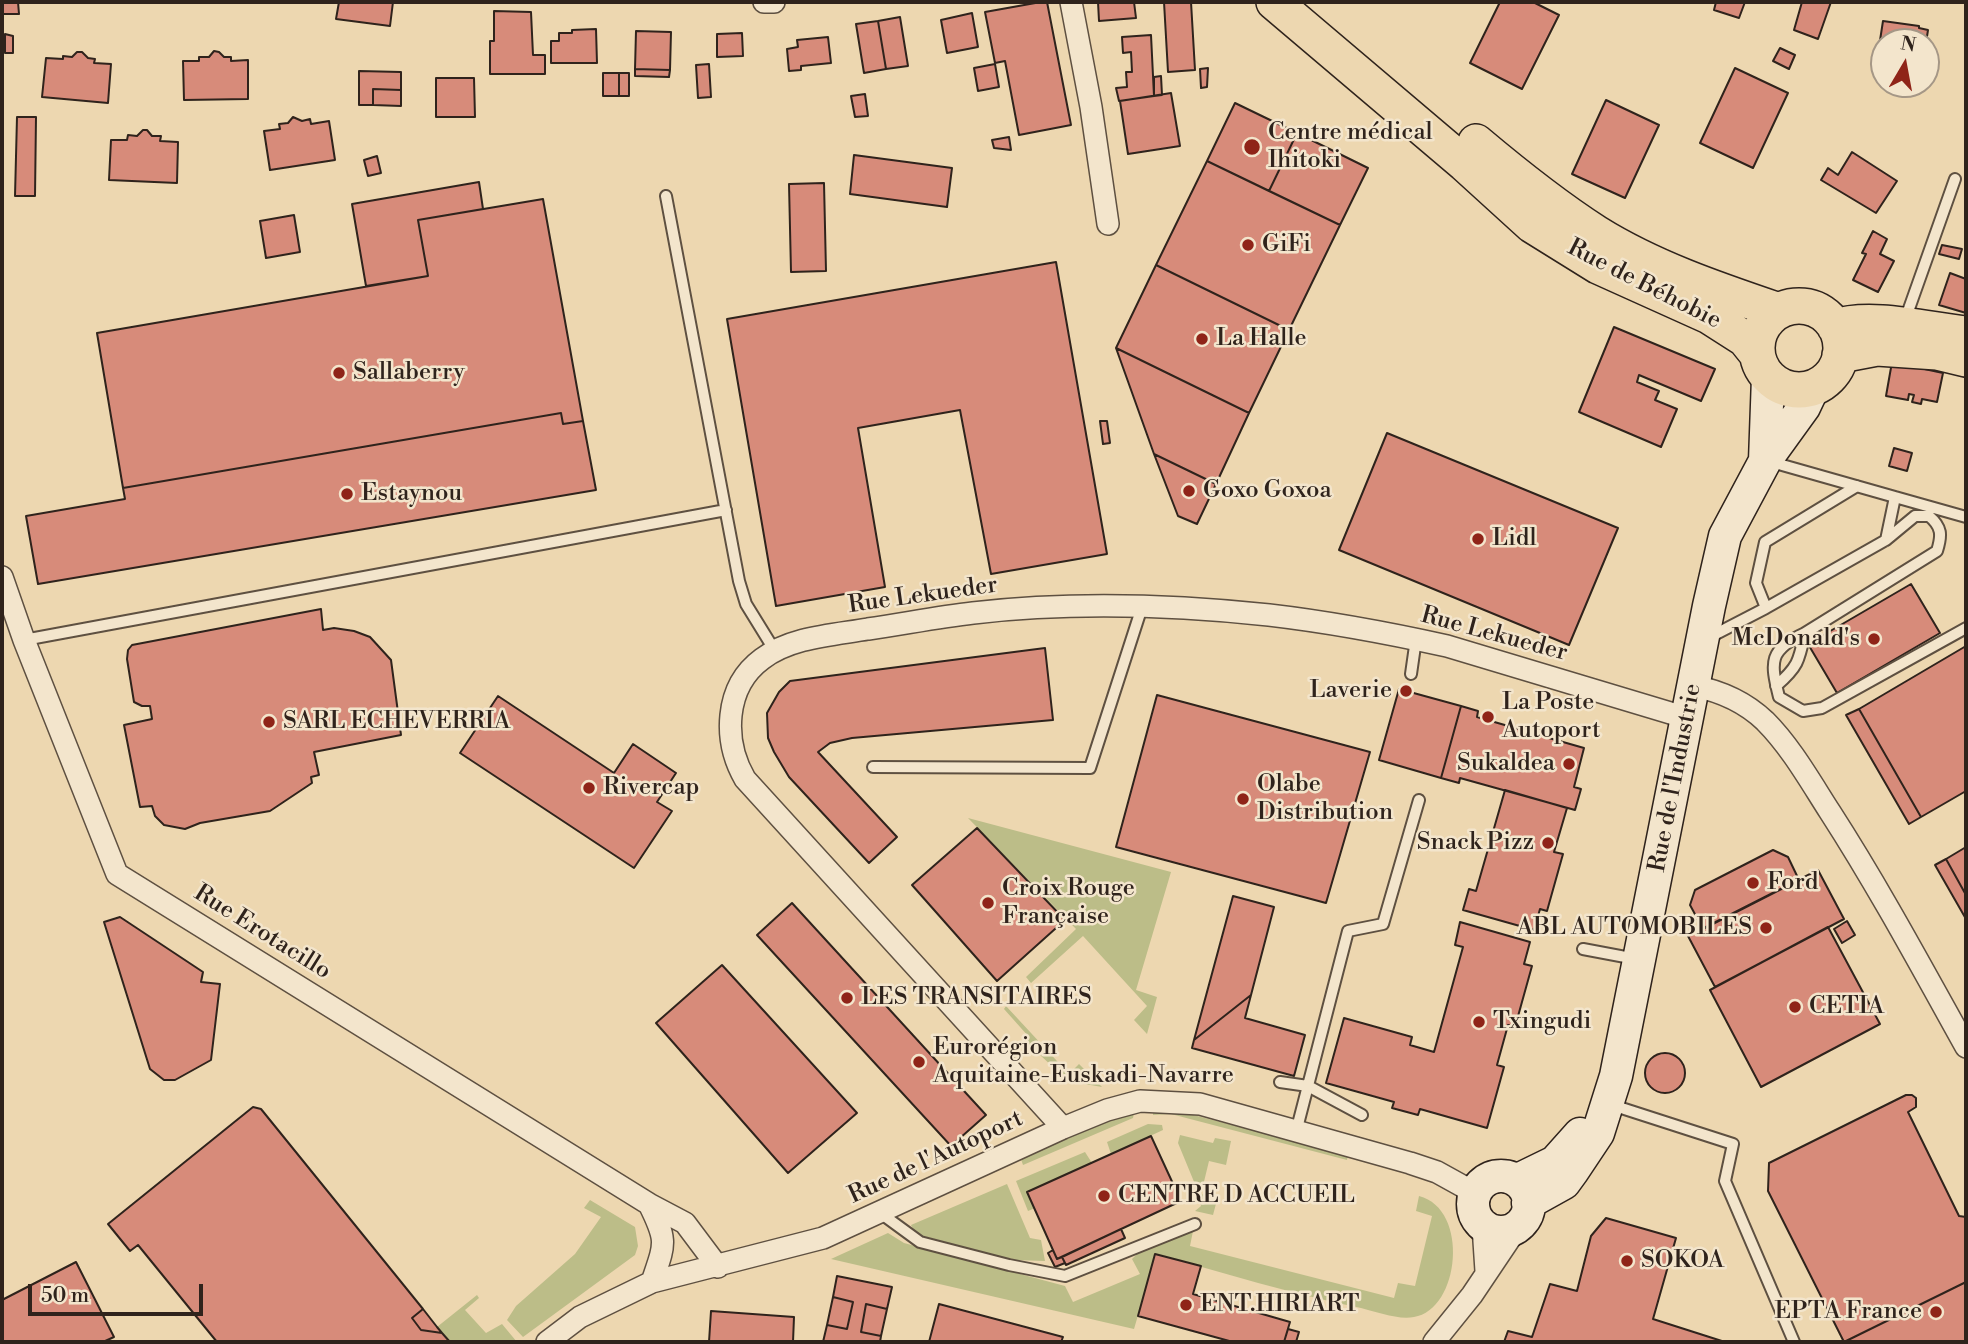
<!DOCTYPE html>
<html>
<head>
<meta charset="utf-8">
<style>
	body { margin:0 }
	#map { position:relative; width:1968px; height:1344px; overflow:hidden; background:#edd7b0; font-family:"Libre Bodoni",serif }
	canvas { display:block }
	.frame { position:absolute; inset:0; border:4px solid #2f231c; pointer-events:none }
	.north { position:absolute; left:1870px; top:28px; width:70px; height:70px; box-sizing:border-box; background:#f3e5cc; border:2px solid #a59786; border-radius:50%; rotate:10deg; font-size:19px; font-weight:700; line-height:28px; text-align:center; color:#2f231c }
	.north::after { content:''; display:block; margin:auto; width:24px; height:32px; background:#8f2418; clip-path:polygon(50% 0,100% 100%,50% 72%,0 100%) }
	.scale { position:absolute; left:28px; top:1284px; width:175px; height:32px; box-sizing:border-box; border:4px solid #2f231c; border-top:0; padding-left:9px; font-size:21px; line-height:24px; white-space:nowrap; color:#2f231c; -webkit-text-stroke:5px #f3e5cc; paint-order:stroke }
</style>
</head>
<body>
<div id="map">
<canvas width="1968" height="1344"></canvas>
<div class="frame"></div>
<div class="north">N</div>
<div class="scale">50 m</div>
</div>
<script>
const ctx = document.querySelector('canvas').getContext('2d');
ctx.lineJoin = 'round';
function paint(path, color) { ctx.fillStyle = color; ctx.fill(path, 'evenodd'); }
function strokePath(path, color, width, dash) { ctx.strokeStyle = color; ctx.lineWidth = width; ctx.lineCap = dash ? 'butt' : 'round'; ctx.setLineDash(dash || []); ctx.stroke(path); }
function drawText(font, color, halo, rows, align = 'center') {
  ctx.font = font + ' "Libre Bodoni",serif'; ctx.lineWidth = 5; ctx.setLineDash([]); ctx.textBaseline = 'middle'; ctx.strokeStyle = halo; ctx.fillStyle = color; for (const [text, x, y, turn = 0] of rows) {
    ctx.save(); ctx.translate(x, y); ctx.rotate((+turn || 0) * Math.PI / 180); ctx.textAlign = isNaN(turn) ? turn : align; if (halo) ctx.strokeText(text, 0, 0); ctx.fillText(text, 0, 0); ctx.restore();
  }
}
paint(new Path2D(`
	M968,818L1171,872L1136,990L1157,997L1147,1034L1134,1020L1147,1006L1083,936L1031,983L1026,977L1076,929Z
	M1006,1006L1069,1074L1079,1064L1102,1087L1068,1081L1025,1041L1029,1037L1004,1009Z
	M1153,1111H1178L1348,1155L1347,1160L1171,1114L1153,1115Z
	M1134,1113L1133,1118L1023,1165L1021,1159L1114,1118Z
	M1148,1124L1162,1125L1163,1130L1111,1154L1107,1142Z
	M1180,1135L1213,1143L1215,1138L1231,1141L1226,1165L1209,1161L1201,1194L1217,1200L1213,1215L1195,1211L1201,1206L1197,1189L1178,1143Z
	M1085,1152L1092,1163L1027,1192L1035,1208L1028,1211L1016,1181Z
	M1007,1184L1030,1238L1041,1240L1045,1261L1014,1260L915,1234L911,1225Z
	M1419,1196C1470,1209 1460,1310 1414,1317C1398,1320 1377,1312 1361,1308C1292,1294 1224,1273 1156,1254L1134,1329L831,1259L888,1233L904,1243L1065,1286L1073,1302L1140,1274L1132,1259L1141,1250L1193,1231L1190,1246L1394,1298L1398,1283L1415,1286L1432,1216L1416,1211Z
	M590,1200L635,1227L638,1246L635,1255L523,1337L507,1320L516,1306L575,1254L601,1217L584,1208Z
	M477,1295L479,1298L465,1310L486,1333L502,1324L517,1342H450L437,1327Z`), '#bcbd88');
const building = new Path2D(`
	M2,2H18L19,14H2Z
	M339,2H393L390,26L336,19Z
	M1041,2H1047L1071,125L1019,135L1005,61L995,63L985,12Z
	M1098,2H1134L1136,18L1099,21Z
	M1164,2H1191L1195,70L1168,72Z
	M1500,2H1533L1559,15L1522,89L1470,63Z
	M1716,2H1745L1739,18L1714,10Z
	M1802,2H1831L1818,39L1794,30Z
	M494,11L531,12L533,55H545V74H490V41H494Z
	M972,13L978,47L947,53L941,20Z
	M900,17L908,66L886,69L878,21Z
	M878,21L886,69L864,73L856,24Z
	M1883,21L1919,26V28L1928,30L1926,43L1884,42V48L1879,47Z
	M596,29L597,63H551V41H559V33H572V30Z
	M636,31L671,32L670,70L635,69Z
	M742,33L743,56L717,57V34Z
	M5,34L13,36V53H5Z
	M1151,35L1154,96L1119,101L1116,88L1127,87L1126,72H1132L1131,52L1123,53L1122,37Z
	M828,37L831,63L801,66V70L789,71L787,49L798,47L797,40Z
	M1780,48L1795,55L1789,69L1773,61Z
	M214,51L219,52L224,57H231V61L248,60V99L184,100L183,61H199V57H209Z
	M77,52H82L88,58L95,59L94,63L111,64L108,103L42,97L46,58L63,59V56L72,57Z
	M709,64L711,97L698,98L696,65Z
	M995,64L999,87L978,91L974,68Z
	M1208,68L1207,87L1201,88L1200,69Z
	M1735,68L1788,93L1753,168L1700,143Z
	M635,69L670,70L669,77L635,76Z
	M359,71L401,72V90L373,89V105H359Z
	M603,73H619V96H603Z
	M619,73H629V96H619Z
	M1161,76L1162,95L1154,96V77Z
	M436,78H474L475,117H436Z
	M373,89L401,90V106L373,105Z
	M1171,93L1180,146L1128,154L1120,101Z
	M865,94L868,116L855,117L851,96Z
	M1606,100L1659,125L1625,198L1572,174Z
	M1235,103L1297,133L1269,191L1207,161Z
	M17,117H36L35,196H15Z
	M293,117L302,121L310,119L311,124L329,121L335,160L270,170L264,131L280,129L279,124L288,123Z
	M143,130H147L152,136H161L160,141L178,142L177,183L109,180L111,140H127L128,135L137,136Z
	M1297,133L1368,168L1340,225L1269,191Z
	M1009,137L1011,150L994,148L992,140Z
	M1852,152L1897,181L1876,213L1821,180L1828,168L1838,175Z
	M854,155L952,168L947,207L850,194Z
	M377,156L381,173L368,176L364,160Z
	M1207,161L1340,225L1289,330L1156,265Z
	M479,182L483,209L418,220L428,276L366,286L352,204Z
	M824,183L826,271L791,272L789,184Z
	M543,199L583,421L563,424L561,413L123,488L97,333L428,276L418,220Z
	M294,215L300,252L266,258L260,221Z
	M1873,231L1887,239L1880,254L1894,261L1878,292L1853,280L1866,254L1862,253Z
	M1942,245L1962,249L1959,259L1939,254Z
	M1056,262L1107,554L991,574L960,410L858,428L885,587L776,606L727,319Z
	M1156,265L1289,330L1249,413L1116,348Z
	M1950,273L1966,279V313L1939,305Z
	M1614,327L1715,369L1701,401L1639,375L1637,382L1659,391L1655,400L1677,409L1661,447L1579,412Z
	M1116,348L1249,413L1216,484L1154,454Z
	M1892,362L1943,373L1937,402L1922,399L1921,404L1912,402L1914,395L1909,394L1908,400L1886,396Z
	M561,413L563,424L583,421L596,490L38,584L26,516L125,499L123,488Z
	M1100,421H1107L1110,443L1103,444Z
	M1387,433L1618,528L1569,645L1339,550Z
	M1894,448L1912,453L1907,471L1889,466Z
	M1154,454L1216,484L1197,524L1178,516Z
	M1911,584L1940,633L1837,693L1808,644Z
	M321,609L323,630L334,628L354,631L370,637L391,660L401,735L314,752L319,775L311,777L312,783L270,811L200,823L185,829L164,825L155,816L152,806L140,807L124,725L152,719L150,706H142L134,702L127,659L128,650L132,645Z
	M1966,646V791L1921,817L1859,709Z
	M1045,648L1053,720L852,738L830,743L818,752L897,837L869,863L789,777L774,752L768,738L767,713L779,692L790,681Z
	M1399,689L1461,706L1441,778L1379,760Z
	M1157,695L1370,752L1326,903L1116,847Z
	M498,696L614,773L633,744L676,773L657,802L672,811L634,868L460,753Z
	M1461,706L1478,711L1477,717L1529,732L1530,727L1548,731L1551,732L1549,738L1584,748L1574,787L1581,789L1575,810L1460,778L1459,783L1441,778Z
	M1859,709L1921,817L1909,824L1846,715Z
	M1505,790L1567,808L1554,852L1563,854L1547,911L1540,909L1534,930L1463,910L1469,889L1476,891Z
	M977,828L1065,920L997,981L912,885Z
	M1966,847V895L1946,859Z
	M1773,850L1788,857L1799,880L1703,929L1690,905L1695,890Z
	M1946,859L1966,895V919L1935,865Z
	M1818,870L1844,919L1715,987L1688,936Z
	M1233,896L1274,907L1251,995L1194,1040Z
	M792,903L986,1115L951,1146L757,935Z
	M120,917L203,972L201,982L220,984L211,1060L175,1080H164L150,1069L104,922Z
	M1847,921L1855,935L1842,943L1834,929Z
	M1460,922L1530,942L1524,964L1532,966L1515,1027L1508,1025L1497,1065L1504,1067L1487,1128L1420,1109L1418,1115L1392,1108L1394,1102L1326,1083L1344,1018L1412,1037L1410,1045L1434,1052L1463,947L1455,945Z
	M1828,927L1880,1024L1761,1087L1710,990Z
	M722,965L857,1113L788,1173L656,1023Z
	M1251,995L1245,1018L1305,1035L1294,1076L1192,1048L1194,1040Z
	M1645 1073a20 20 0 1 1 40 0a20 20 0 1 1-40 0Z
	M1906,1095H1912L1916,1098V1107L1908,1112L1959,1216L1966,1217V1282L1844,1342L1768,1191L1769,1163Z
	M253,1107L261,1109L423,1309L412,1318L421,1330L442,1333L450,1342H217L138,1245L130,1251L108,1224Z
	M1151,1136L1181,1201L1057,1259L1027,1192Z
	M1606,1218L1676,1238L1653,1319L1725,1342H1504L1508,1331L1532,1337L1550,1284L1577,1291L1591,1236Z
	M1121,1229L1125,1238L1066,1265L1062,1257Z
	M1053,1250L1057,1259L1062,1257L1065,1263L1055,1267L1048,1253Z
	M1155,1254L1201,1266L1193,1294L1290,1322L1284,1342H1233L1138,1316Z
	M76,1262L114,1337L103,1342H2V1300Z
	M837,1276L892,1287L887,1309L866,1304L861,1332L881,1336L880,1342H823L827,1325L847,1329L853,1302L833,1297Z
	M1966,1282V1342H1844Z
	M833,1297L853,1302L847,1329L827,1325Z
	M866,1304L887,1309L881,1336L861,1332Z
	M939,1304L1063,1337L1061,1342H929Z
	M423,1309L437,1327L442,1333L421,1330L412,1318Z
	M711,1311L794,1317L793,1342H709Z
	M1288,1329L1299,1332L1296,1342H1284Z`);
paint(building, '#d78b7a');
strokePath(building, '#2f231c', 2);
const lane = new Path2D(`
	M666,196L739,581L746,604L775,651
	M1905,320L1955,179
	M1895,497L1966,517
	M1886,540L1915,516H1929C1942,527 1942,535 1937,551L1805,633C1769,650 1770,661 1779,697L1803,711L1822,708L1966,628
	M1766,608L1756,583L1765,542L1857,486
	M1708,638L1766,608L1886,540L1895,497L1768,461
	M24,640L726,510
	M1411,674L1416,639
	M1776,686C1798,667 1799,661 1805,633
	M873,767L1090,768L1142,607
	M1583,949L1636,959
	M1280,1082L1308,1086L1362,1115
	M1609,1104L1733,1144L1725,1181L1794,1342
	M1296,1132L1348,931L1383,924L1419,800
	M879,1212L920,1242L1009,1265L1065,1276L1195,1224`);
const street = new Path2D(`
	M764,2H774
	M1071,2L1091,107L1108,224
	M2,577L24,640L117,874L649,1204
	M1694,686C1720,691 1745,702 1765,721C1791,747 1810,781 1830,812C1879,888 1922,968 1966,1047
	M1063,1128L745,779C723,741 724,687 762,659C791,637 833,635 868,629C903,624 938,617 973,613C1068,602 1174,605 1269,615C1329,622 1388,633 1447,646L1687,718
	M1483,1226L1486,1271
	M652,1282C665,1243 668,1242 649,1204L685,1223L718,1267
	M547,1342L580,1317L652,1282L823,1238L1063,1128L1107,1110L1140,1101L1200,1104L1410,1163L1437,1172L1475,1193
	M1434,1342L1472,1295L1517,1228`);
const secondary = new Path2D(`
	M1765,461L1768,377
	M1473 1204a28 28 0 1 1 56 0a28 28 0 1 1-56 0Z
	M1518,1180L1555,1162L1580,1134
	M1528,1203L1564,1183L1572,1172L1598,1133L1616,1076L1709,606L1725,536L1765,461L1804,407L1813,388`);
const primary = new Path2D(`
	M1274,2L1465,164L1532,225L1598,266L1709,316L1745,339L1757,354
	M1476,142C1514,174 1554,206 1596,233C1652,268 1717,290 1779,311
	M1757 348a42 42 0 1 1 84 0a42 42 0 1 1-84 0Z
	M1835,327C1871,315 1928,330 1966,334
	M1840,355L1877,348L1937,352L1966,359`);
strokePath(lane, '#5e5041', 14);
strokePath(street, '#5e5041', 24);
strokePath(secondary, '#2f231c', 35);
strokePath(primary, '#2f231c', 38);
strokePath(lane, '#f3e5cc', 10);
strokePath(street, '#f3e5cc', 21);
strokePath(secondary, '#f3e5cc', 32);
strokePath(primary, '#edd7b0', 35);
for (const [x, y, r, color] of [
	[1252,147,9,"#8f2418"],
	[1248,245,7,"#8f2418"],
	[1202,339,7,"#8f2418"],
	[339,373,7,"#8f2418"],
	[1189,491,7,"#8f2418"],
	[347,494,7,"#8f2418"],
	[1478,539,7,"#8f2418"],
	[1874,639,7,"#8f2418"],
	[1406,691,7,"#8f2418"],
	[1488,717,7,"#8f2418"],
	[269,722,7,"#8f2418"],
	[1569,764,7,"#8f2418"],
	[589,788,7,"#8f2418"],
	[1243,799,7,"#8f2418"],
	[1548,843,7,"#8f2418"],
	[1753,883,7,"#8f2418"],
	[988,903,7,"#8f2418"],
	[1766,928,7,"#8f2418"],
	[847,998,7,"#8f2418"],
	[1795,1007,7,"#8f2418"],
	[1479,1022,7,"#8f2418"],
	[919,1062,7,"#8f2418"],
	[1104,1196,7,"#8f2418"],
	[1627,1261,7,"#8f2418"],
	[1186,1305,7,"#8f2418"],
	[1936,1312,7,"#8f2418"]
]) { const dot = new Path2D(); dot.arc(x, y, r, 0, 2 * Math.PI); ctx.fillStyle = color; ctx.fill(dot); strokePath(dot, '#f3e5cc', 2.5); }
drawText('24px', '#2f231c', '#f3e5cc', [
	["Centre médical",1268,133],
	["Ihitoki",1268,161],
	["GiFi",1262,245],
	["La Halle",1216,339],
	["Sallaberry",353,373],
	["Goxo Goxoa",1203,491],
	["Estaynou",361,494],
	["Lidl",1492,539],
	["McDonald's",1860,639,"right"],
	["Laverie",1392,691,"right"],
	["La Poste",1502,703],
	["Autoport",1502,731],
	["SARL ECHEVERRIA",283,722],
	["Sukaldea",1555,764,"right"],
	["Olabe",1257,785],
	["Distribution",1257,813],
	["Rivercap",603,788],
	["Snack Pizz",1534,843,"right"],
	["Ford",1767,883],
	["Croix Rouge",1002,889],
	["Française",1002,917],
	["ABL AUTOMOBILES",1752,928,"right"],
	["LES TRANSITAIRES",861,998],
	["CETIA",1809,1007],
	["Txingudi",1493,1022],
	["Eurorégion",933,1048],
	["Aquitaine-Euskadi-Navarre",933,1076],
	["CENTRE D ACCUEIL",1118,1196],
	["SOKOA",1641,1261],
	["ENT.HIRIART",1200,1305],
	["EPTA France",1922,1312,"right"]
], 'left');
drawText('24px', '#2f231c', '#f3e5cc', [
	["Rue de Béhobie",1644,285,27],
	["Rue Lekueder",923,596,-8],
	["Rue Lekueder",1494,635,15],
	["Rue de l'Industrie",1676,778,-79],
	["Rue Erotacillo",262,933,32],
	["Rue de l'Autoport",936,1158,-25]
]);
</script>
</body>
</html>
